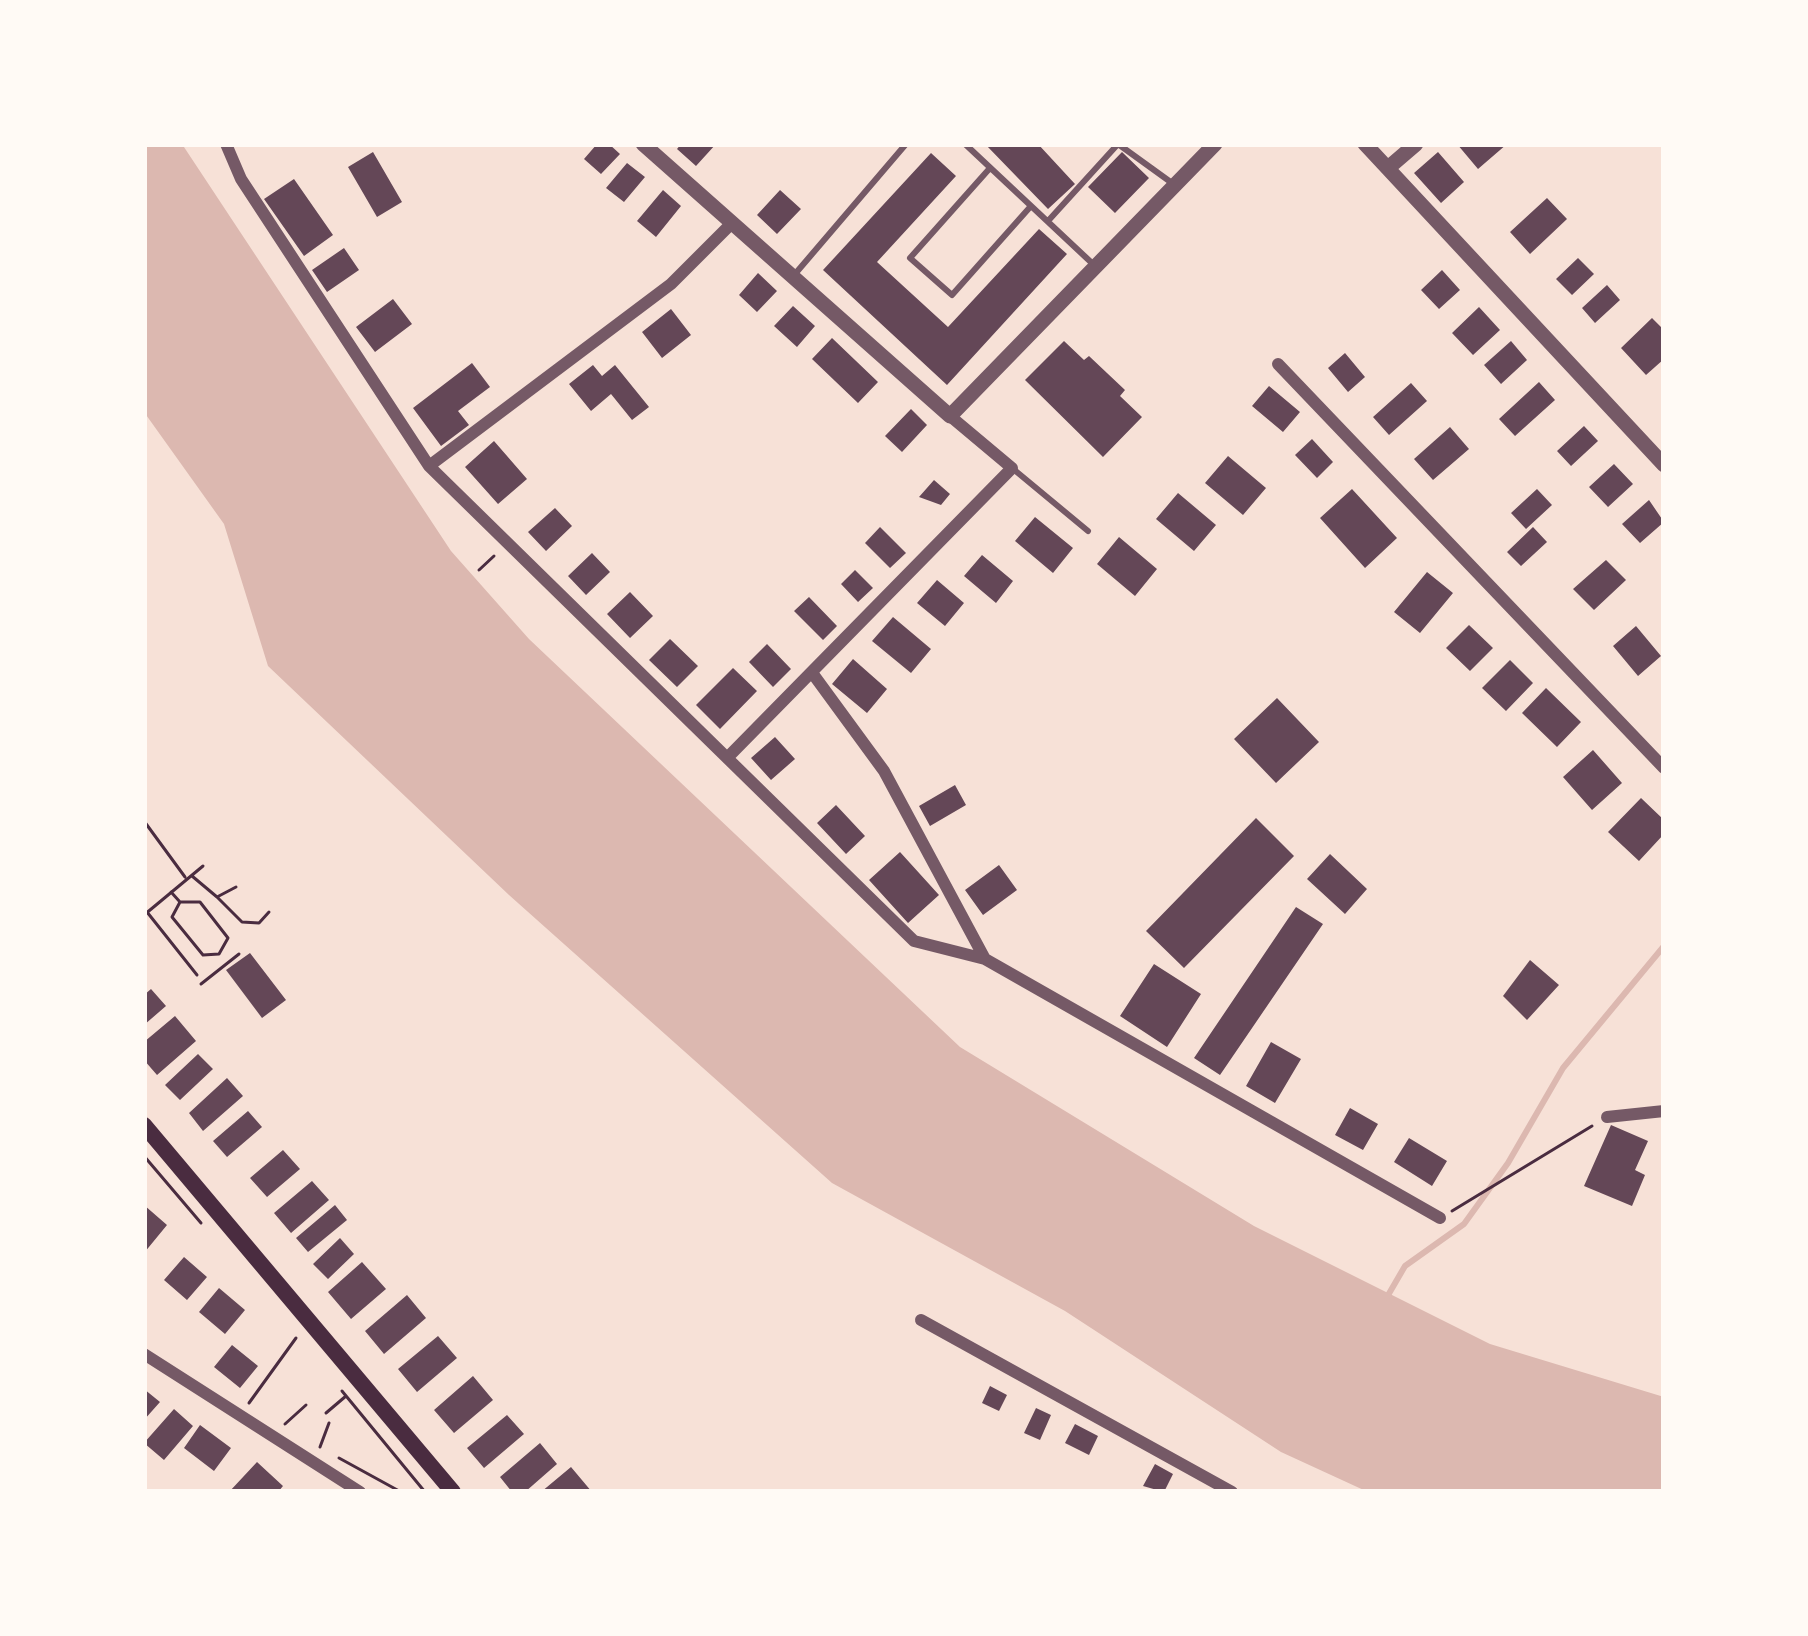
<!DOCTYPE html>
<html>
<head>
<meta charset="utf-8">
<style>
	body { margin:0 }
	#map { position:relative; width:1808px; height:1636px; overflow:hidden; background:#f7e1d7; font-family:"Fira Sans",sans-serif }
	canvas { display:block }
	.frame { position:absolute; inset:0; border:147px solid #fffaf5; pointer-events:none }
</style>
</head>
<body>
<div id="map">
<canvas width="1808" height="1636"></canvas>
<div class="frame"></div>
</div>
<script>
const ctx = document.querySelector('canvas').getContext('2d');
ctx.lineJoin = 'round';
function paint(path, color) { ctx.fillStyle = color; ctx.fill(path, 'evenodd'); }
function strokePath(path, color, width, dash) { ctx.strokeStyle = color; ctx.lineWidth = width; ctx.lineCap = dash ? 'butt' : 'round'; ctx.setLineDash(dash || []); ctx.stroke(path); }
paint(new Path2D(`
	M144,144H182L451,551L529,639L960,1047L1254,1226L1490,1344L1664,1397V1492H1368L1281,1452L1065,1311L832,1183L509,895L268,666L224,524L144,412Z`), '#dcb8b0');
strokePath(new Path2D(`
	M1387,1297L1405,1266L1464,1224L1508,1163L1563,1068L1664,946`), '#dcb8b0', 6);
paint(new Path2D(`
	M597,144H609L620,154L601,174L584,159Z
	M681,144H716L696,166L677,149Z
	M985,144H1038L1075,184L1048,209Z
	M1457,144H1507L1478,169Z
	M373,152L402,202L377,217L348,167Z
	M1122,152L1149,178L1115,213L1088,187Z
	M1438,152L1464,182L1441,203L1414,173Z
	M931,153L956,176L877,262L948,327L1039,229L1067,254L947,385L823,270Z
	M627,163L645,177L624,202L606,188Z
	M294,179L333,235L304,256L264,199Z
	M663,190L681,206L656,237L637,221Z
	M780,190L801,209L777,234L757,215Z
	M1547,198L1567,219L1530,254L1510,232Z
	M344,248L359,270L327,292L312,270Z
	M1578,258L1594,274L1572,295L1556,279Z
	M1442,270L1460,290L1439,309L1421,290Z
	M758,273L777,291L757,312L739,295Z
	M1607,285L1620,300L1595,323L1582,308Z
	M393,299L412,324L375,352L356,327Z
	M793,306L815,326L797,347L774,326Z
	M1479,307L1500,330L1473,355L1452,333Z
	M671,309L691,335L662,358L642,332Z
	M1652,318L1664,330V359L1646,375L1621,348Z
	M832,338L878,382L858,403L812,359Z
	M1064,341L1084,360L1089,356L1125,390L1120,396L1142,417L1103,457L1025,380Z
	M1511,341L1527,360L1501,384L1484,365Z
	M1345,353L1365,377L1348,392L1328,368Z
	M472,363L490,387L458,411L469,425L441,446L413,408Z
	M593,365L602,376L615,365L649,407L632,420L611,394L591,411L569,384Z
	M1539,382L1555,400L1515,436L1499,419Z
	M1411,383L1427,401L1389,435L1373,417Z
	M1269,386L1300,412L1283,432L1252,406Z
	M911,409L927,425L902,452L885,436Z
	M1584,426L1598,441L1571,466L1557,451Z
	M1450,427L1469,449L1433,480L1414,459Z
	M1312,439L1333,462L1317,478L1295,455Z
	M494,441L527,479L498,504L465,467Z
	M1228,456L1266,488L1243,515L1205,483Z
	M1614,464L1633,484L1608,507L1589,487Z
	M934,480L950,494L941,505L919,497Z
	M1352,489L1397,538L1365,568L1320,518Z
	M1537,489L1552,505L1526,529L1511,513Z
	M1178,493L1216,525L1194,551L1156,519Z
	M1649,500L1664,522L1640,543L1622,524Z
	M555,508L572,526L546,551L528,532Z
	M1035,517L1073,548L1053,573L1015,541Z
	M880,527L906,553L890,568L865,543Z
	M1533,527L1547,542L1521,566L1507,552Z
	M1119,537L1157,569L1135,596L1097,564Z
	M592,553L610,572L586,595L568,576Z
	M982,555L1013,581L996,603L964,576Z
	M1606,560L1626,580L1594,610L1573,589Z
	M855,570L873,588L858,602L841,584Z
	M1427,572L1453,593L1420,633L1394,612Z
	M937,580L964,603L945,626L917,603Z
	M630,592L653,616L630,638L607,614Z
	M809,597L837,626L823,640L794,611Z
	M893,617L931,649L911,673L872,641Z
	M1469,625L1493,648L1470,671L1446,648Z
	M1636,626L1661,656L1638,676L1613,646Z
	M670,639L698,666L677,687L649,660Z
	M767,644L791,669L773,687L749,662Z
	M853,659L887,689L867,713L832,684Z
	M1510,660L1533,683L1506,711L1482,688Z
	M733,668L757,691L720,729L696,705Z
	M1546,688L1581,722L1557,747L1522,713Z
	M1277,698L1319,742L1276,783L1234,739Z
	M775,737L795,759L771,780L751,758Z
	M1593,750L1622,783L1592,810L1563,777Z
	M955,785L966,805L930,826L919,806Z
	M1641,798L1664,820V834L1639,861L1608,832Z
	M836,805L865,836L846,854L817,823Z
	M1256,818L1294,856L1184,968L1146,931Z
	M900,852L939,895L908,923L869,880Z
	M1330,854L1367,889L1345,914L1307,879Z
	M999,865L1017,890L983,915L965,890Z
	M1296,907L1323,924L1220,1075L1194,1058Z
	M250,953L286,1000L262,1018L226,970Z
	M1530,960L1559,985L1527,1020L1503,996Z
	M1154,964L1201,994L1167,1047L1120,1016Z
	M151,989L166,1006L144,1025V995Z
	M175,1016L196,1041L157,1075L144,1060V1042Z
	M1271,1042L1301,1059L1275,1103L1246,1086Z
	M198,1054L213,1069L180,1100L165,1085Z
	M227,1078L243,1096L203,1131L189,1113Z
	M1350,1108L1378,1124L1363,1150L1335,1135Z
	M248,1111L262,1127L227,1157L213,1141Z
	M1611,1125L1648,1141L1635,1170L1645,1175L1632,1206L1584,1186Z
	M1409,1138L1447,1161L1432,1186L1394,1162Z
	M283,1150L300,1169L267,1197L250,1178Z
	M312,1181L329,1200L291,1233L274,1213Z
	M144,1205L167,1225L144,1253Z
	M335,1205L347,1220L308,1252L296,1238Z
	M340,1238L354,1254L328,1279L313,1264Z
	M184,1257L207,1277L187,1300L164,1280Z
	M362,1262L386,1289L351,1319L328,1292Z
	M219,1288L245,1310L225,1334L199,1312Z
	M407,1295L426,1318L384,1354L365,1331Z
	M438,1336L457,1358L417,1392L398,1369Z
	M232,1345L258,1366L240,1388L214,1367Z
	M473,1376L493,1400L454,1433L434,1410Z
	M990,1386L1007,1395L999,1411L982,1403Z
	M144,1389L160,1402L144,1420Z
	M1036,1408L1051,1415L1040,1440L1024,1433Z
	M174,1409L193,1426L164,1460L144,1443Z
	M507,1415L524,1434L484,1468L467,1448Z
	M1075,1424L1098,1436L1089,1455L1065,1443Z
	M200,1425L231,1448L214,1471L184,1448Z
	M540,1443L557,1464L525,1492H512L500,1477Z
	M257,1462L283,1486L278,1492H229Z
	M1155,1464L1173,1474L1164,1492L1143,1486Z
	M571,1467L592,1492H541Z`), '#644757');
strokePath(new Path2D(`
	M479,570L494,556
	M144,821L185,877
	M192,876L217,897L236,887
	M171,892L180,902H200L228,938L219,954L203,955L172,917L180,902
	M217,897L242,922L259,923L269,912
	M147,912L197,975
	M144,915L203,866
	M201,984L239,954
	M144,1156L201,1223
	M1452,1211L1592,1126
	M342,1391L425,1492
	M249,1403L296,1338
	M326,1413L346,1396
	M285,1424L306,1405
	M320,1447L329,1423
	M339,1458L401,1492`), '#4a2c40', 3);
strokePath(new Path2D(`
	M965,144L1094,265
	M990,168L910,258L952,295L1031,206
	M1048,221L1118,144L1172,183
	M795,274L906,144
	M1012,468L1088,531`), '#755966', 6);
strokePath(new Path2D(`
	M226,144L241,179L429,466L914,941L985,959L1440,1218
	M1278,364L1664,768
	M429,466L671,284L731,224
	M813,674L884,771L985,959
	M730,755L1012,468L950,416
	M1607,1117L1664,1111
	M921,1320L1232,1492
	M144,1354L360,1492`), '#755966', 12);
strokePath(new Path2D(`
	M643,144L950,416L1215,144
	M1365,144L1664,465
	M1388,168L1416,144`), '#755966', 15);
strokePath(new Path2D(`
	M144,1125L453,1492`), '#4a2c40', 16);
</script>
</body>
</html>
